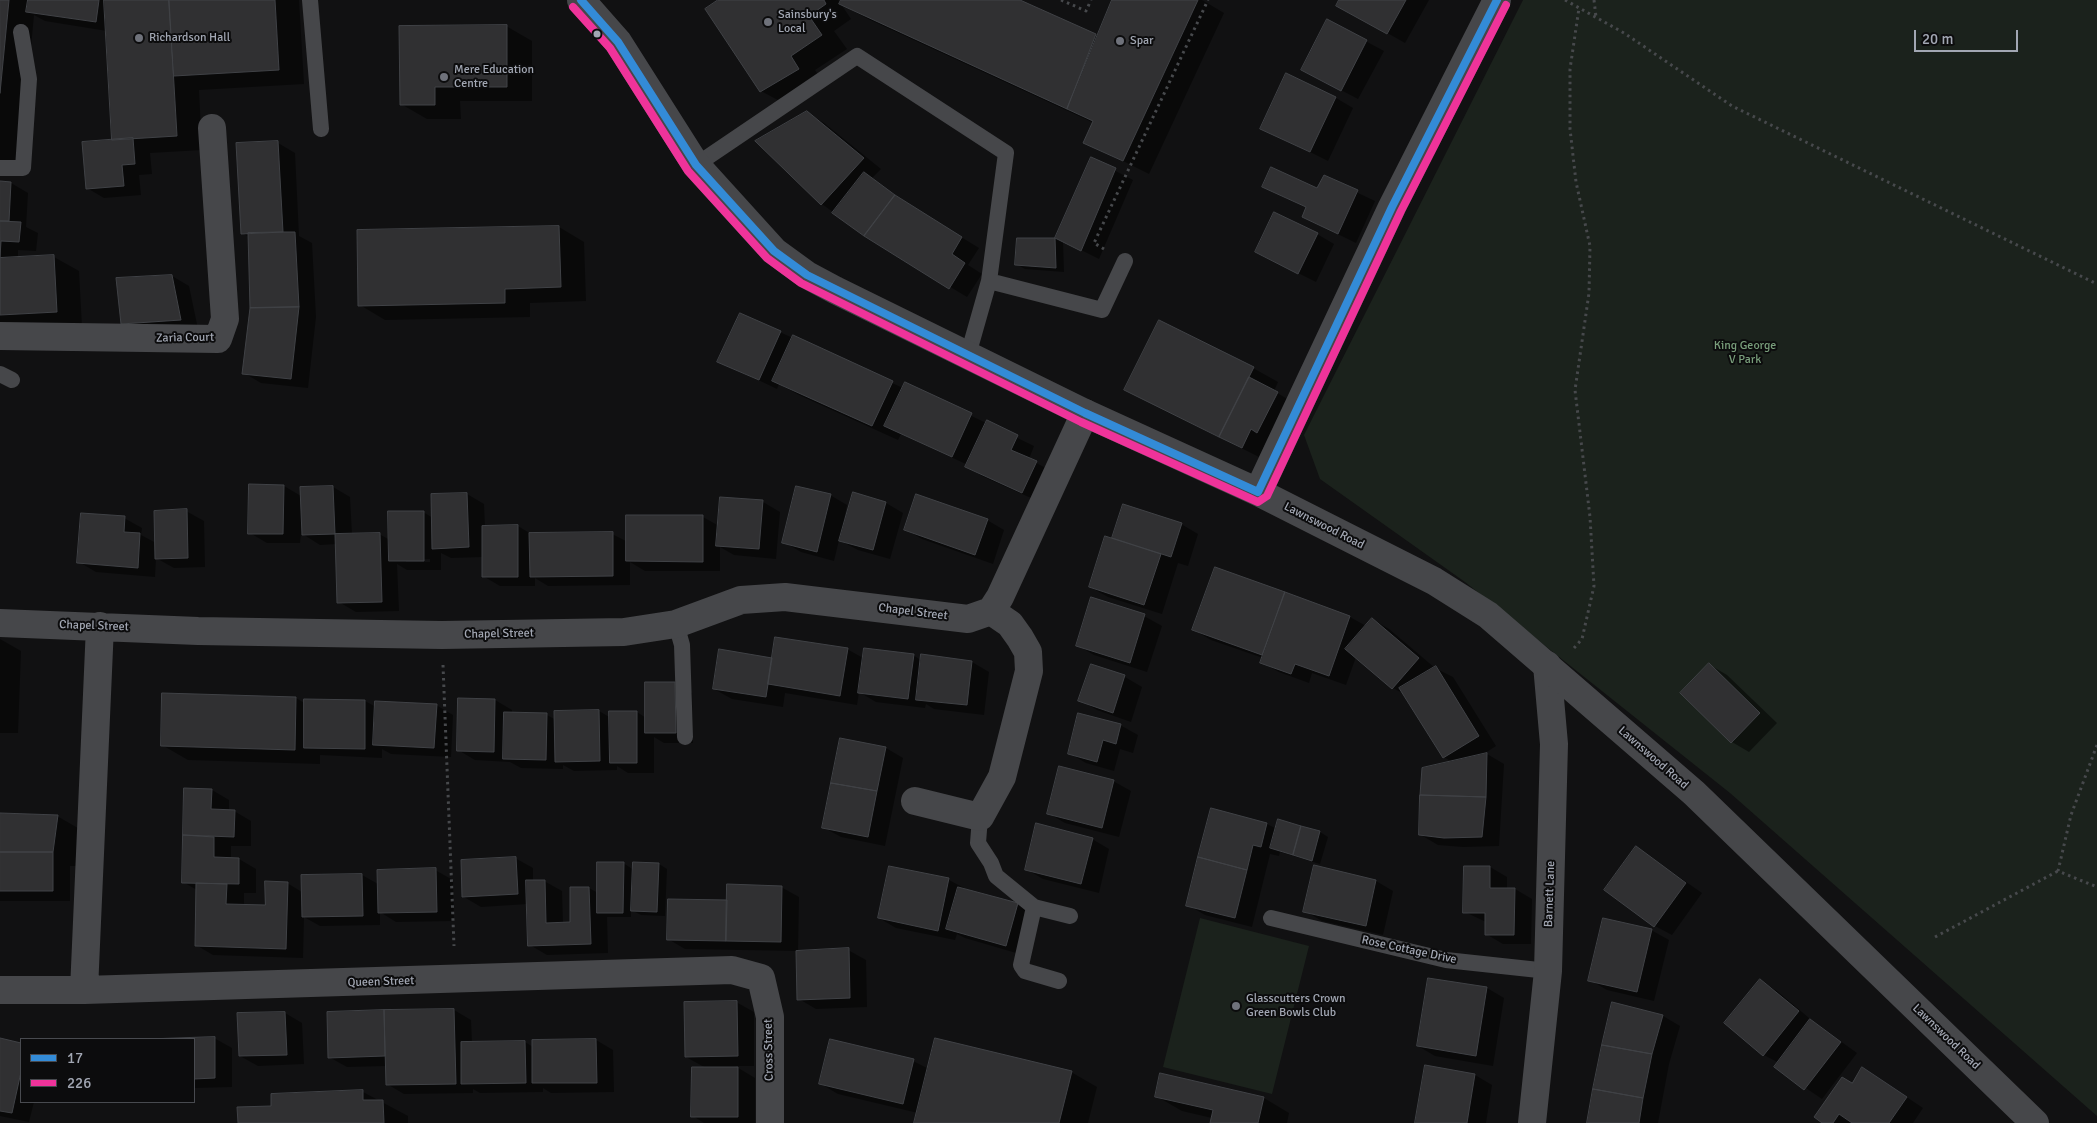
<!DOCTYPE html>
<html>
<head>
<meta charset="utf-8">
<style>
	body { margin:0 }
	#map { position:relative; width:2097px; height:1123px; overflow:hidden; background:#111112; font-family:Signika,sans-serif }
	canvas { display:block }
	.legend { position:absolute; left:20px; top:1038px; width:175px; height:65px; box-sizing:border-box; background:#0c0c0d; border:1px solid #484a4f; margin:0; padding:6px 9px; list-style:none; font-size:15px; color:#a2a7b3 }
	.legend li { display:flex; align-items:center; gap:10px; height:25px }
	.legend b { width:25px; border:1px solid #484a4f }
	.scale { position:absolute; left:1914px; top:30px; width:104px; height:22px; box-sizing:border-box; border:2px solid #a2a7b3; border-top:0; padding-left:6px; font-size:15px; line-height:18px; white-space:nowrap; color:#a2a7b3; -webkit-text-stroke:4px #0c0c0d; paint-order:stroke }
</style>
</head>
<body>
<div id="map">
<canvas width="2097" height="1123"></canvas>
<ul class="legend">
<li><b style="height:6px;background:#338bd7"></b>17</li>
<li><b style="height:6px;background:#ef339a"></b>226</li>
</ul>
<div class="scale">20 m</div>
</div>
<script>
const ctx = document.querySelector('canvas').getContext('2d');
ctx.lineJoin = 'round';
function paint(path, color) { ctx.fillStyle = color; ctx.fill(path, 'evenodd'); }
function strokePath(path, color, width, dash) { ctx.strokeStyle = color; ctx.lineWidth = width; ctx.lineCap = dash ? 'butt' : 'round'; ctx.setLineDash(dash || []); ctx.stroke(path); }
function drawText(font, color, halo, rows, align = 'center') {
  ctx.font = font + ' Signika,sans-serif'; ctx.lineWidth = 4; ctx.setLineDash([]); ctx.textBaseline = 'middle'; ctx.strokeStyle = halo; ctx.fillStyle = color; for (const [text, x, y, turn = 0] of rows) {
    ctx.save(); ctx.translate(x, y); ctx.rotate((+turn || 0) * Math.PI / 180); ctx.textAlign = isNaN(turn) ? turn : align; if (halo) ctx.strokeText(text, 0, 0); ctx.fillText(text, 0, 0); ctx.restore();
  }
}
paint(new Path2D(`
	M1523,0H2097V1116L1730,793L1465,582L1320,479L1304,435Z
	M1200,918L1309,946L1272,1094L1163,1067Z`), '#1b221c');
paint(new Path2D(`
	M0,0H299L304,84L199,90L202,150L150,153L152,174L139,175L141,195L104,198L87,188L114,141L107,31L45,21L34,15L20,165L0,163Z
	M720,0H838L841,3L842,0H1017L1097,36L1114,0H1202L1224,13L1149,174L1085,142L1094,123L866,18L841,4L851,19L834,31L847,49L815,70L824,84L787,105L761,91Z
	M1341,0H1429L1405,43L1338,5Z
	M1328,21L1384,51L1358,99L1320,79Z
	M506,26L532,41V101H460L461,119H427L401,104Z
	M1336,98L1353,108L1328,161L1262,128Z
	M807,113L824,123L881,169L872,178L912,207L979,248L968,265L982,274L967,297L864,235L822,204Z
	M278,143L295,153L299,236L312,243L316,317L308,388L261,383L244,373L251,308L249,237L242,233Z
	M1092,159L1133,180L1099,259L1063,241L1064,272L1025,269L1016,264L1018,239H1056Z
	M1324,177L1375,201L1356,243L1303,217L1307,208L1263,187L1318,190Z
	M0,182L11,183L28,193L26,227L38,233L36,251L18,250V258L54,257L79,271L82,327L0,330Z
	M559,227L584,242L586,301L530,303V317L385,320L360,305Z
	M1317,234L1334,244L1316,282L1256,252Z
	M172,276L189,286L198,329L139,334L122,324Z
	M740,314L903,388L905,384L1034,446L1029,459L1053,472L1040,502L984,477L967,467L968,465L901,434L898,440L799,395L779,384L777,389L719,361Z
	M1253,368L1278,382L1274,391L1294,403L1268,438L1259,457L1126,390Z
	M251,485L284,486L301,496L333,487L350,497L352,535L379,534L390,540L423,512L433,518L467,494L484,504L485,527L518,526L531,534H612L628,542L703,517L719,526L763,502L780,512L776,559L734,555L720,547V571H645L630,562V585L548,586L535,578V586H500L483,576V557L451,558L441,553V570H407L397,564L399,611L356,612L339,602L337,544L320,545L301,533L300,543H267L250,533ZM430,559V562H406V560Z
	M854,494L886,503L903,513L890,559L858,550L839,540L834,561L801,552L784,542L830,495L847,505L843,525L845,526Z
	M1124,505L1181,524L1198,534L1188,566L1178,563L1162,614L1108,597L1090,587L1113,539Z
	M186,511L204,521L205,567L174,568L156,558L155,577L96,572L79,562L124,518L142,528L141,535L156,543Z
	M987,520L1004,530L993,564L922,539L905,529Z
	M1216,569L1350,617L1366,626L1372,619L1389,629L1435,668L1453,677L1496,746L1482,755L1487,754L1504,764L1499,846L1463,847L1438,845L1421,835L1452,762L1444,757L1406,695L1393,688L1356,657L1346,685L1312,673L1309,683L1279,672L1261,662L1263,658L1211,640L1194,630Z
	M1144,616L1162,626L1147,672L1094,655L1077,645Z
	M0,639L21,651L18,733H0Z
	M847,649L863,658L913,655L922,661L972,662L989,672L984,715L934,709L926,704L925,708L876,702L859,692L857,705L785,693L783,707L732,699L714,689L773,659Z
	M1091,665L1125,677L1142,687L1131,722L1097,710L1080,700Z
	M1710,665L1727,675L1777,723L1749,752L1732,742Z
	M675,683L692,693L693,743H664L654,737V773H628L617,766V770L574,771L563,765V769L521,768L510,762L475,760L458,750L495,700L512,710V714L547,715L556,720L599,711L611,718L637,712L646,718Z
	M296,698L306,704V700L365,701L376,707L436,705L453,715L451,757L391,754L382,749V758L320,755V764L188,760L162,745Z
	M1120,725L1138,735L1133,753L1120,749L1114,771L1086,763L1069,753Z
	M886,748L903,758L885,846L841,837L823,827Z
	M1113,781L1131,791L1119,837L1065,823L1048,813Z
	M185,790H212L229,800V811H234L251,821V846H231V859H239L256,869V893H244V906L266,907L287,883L302,892V876L362,875L378,884L435,870L453,880L454,921L396,922L380,912V925L320,926L304,917L303,958L213,955L196,945L197,890L183,882Z
	M1212,810L1267,824L1277,829L1279,821L1320,832L1328,837L1320,864L1280,852L1279,856L1270,854L1252,927L1205,915L1188,905Z
	M0,814L57,816L83,831L78,866H70V901H0Z
	M1092,839L1109,849L1099,893L1043,879L1026,869Z
	M1637,848L1702,893L1672,935L1655,926Z
	M515,858L533,868V881H544L562,891L563,924H572L589,888L598,893L623,863L634,870V863L659,864L667,869L665,916L641,915L631,910V917H607L608,953L547,955L530,945L528,904L481,907L464,897Z
	M890,867L949,880L966,889L1017,904L1035,914L1023,955L965,938L957,934L955,940L896,928L879,918Z
	M1315,867L1376,881L1393,891L1383,935L1322,921L1305,911Z
	M1465,867H1490L1507,877V889H1515L1532,899L1531,944H1503L1486,934V922L1465,912Z
	M781,887L799,897L798,952L848,950L866,960L867,1007L816,1009L799,999L797,951L685,949L668,939L728,901Z
	M1651,930L1669,940L1654,1001L1607,990L1590,980Z
	M1760,981L1777,991L1815,1023L1857,1053L1822,1099L1775,1067L1779,1063L1764,1055Z
	M1487,988L1504,998L1493,1066L1435,1056L1418,1046Z
	M736,1002L754,1012V1066H735L755,1078V1123H704L693,1116L706,1068L686,1057Z
	M454,1010L471,1020L472,1043L525,1042L533,1047V1041L596,1040L613,1050L614,1092L551,1093L543,1088V1092L480,1093L473,1089V1093L404,1094L387,1084L386,1066L347,1067L329,1057V1013Z
	M285,1013L302,1023L304,1064L258,1066L240,1056Z
	M1663,1016L1680,1026L1669,1064L1658,1123H1589Z
	M214,1038L232,1048V1087L194,1088V1039H157Z
	M0,1040L21,1044V1102H34L29,1122L0,1116Z
	M913,1061L929,1069L1071,1072L1097,1087L1088,1123H916L918,1113L838,1094L821,1084Z
	M1863,1068L1923,1108L1913,1123H1824Z
	M1161,1074L1264,1098L1289,1113L1287,1123H1211L1212,1118L1182,1111L1156,1096Z
	M1475,1075L1492,1085L1486,1123H1417Z
	M363,1092L408,1116V1123H239L273,1108Z`), '#0007');
const building = new Path2D(`
	M0,0H9L0,93Z
	M28,0H99L96,22L26,12Z
	M104,0H169L177,136L112,140Z
	M169,0H275L279,70L174,76Z
	M718,0H824L826,4L809,16L822,35L791,56L799,69L760,92L705,9Z
	M841,0H1020L1096,34L1067,109L839,4Z
	M1112,0H1198L1123,161L1083,143L1093,121L1067,109Z
	M1339,0H1406L1387,34L1336,6Z
	M1327,19L1367,40L1341,91L1301,70Z
	M507,25V87H435V105H400L399,26Z
	M1286,73L1336,97L1310,152L1260,129Z
	M807,111L864,158L821,205L755,141Z
	M133,138L135,164L122,165L124,186L86,189L82,142Z
	M278,141L283,232L241,234L236,143Z
	M1091,157L1116,168L1081,251L1055,238Z
	M1271,167L1317,188L1324,175L1358,190L1338,234L1302,217L1306,207L1262,187Z
	M864,172L895,195L864,236L832,213Z
	M0,181L11,182L9,221H0Z
	M895,195L962,237L952,254L965,263L949,289L864,236Z
	M1274,212L1318,233L1298,274L1255,252Z
	M0,221L21,222L19,242L1,241L0,257Z
	M559,226L561,287L505,289V303L358,306L357,230Z
	M283,232H295L299,307L250,308L248,233Z
	M1017,238H1055L1056,268L1015,265Z
	M54,255L57,312L0,315V258Z
	M172,275L181,320L121,324L116,278Z
	M299,307L291,379L242,374L250,308Z
	M740,313L781,331L759,380L717,362Z
	M1159,320L1254,367L1219,437L1124,390Z
	M793,335L893,381L872,426L772,381Z
	M1249,377L1278,392L1257,433L1251,429L1242,448L1219,437Z
	M905,382L972,413L952,457L884,426Z
	M987,420L1018,435L1011,450L1037,461L1022,493L965,467Z
	M249,484L284,485L283,534H248Z
	M333,486L335,534L302,535L300,487Z
	M796,486L831,494L817,552L782,543Z
	M853,492L886,502L873,550L839,541Z
	M467,493L469,547L432,549L431,494Z
	M916,494L988,519L975,555L904,530Z
	M720,497L763,500L759,549L716,546Z
	M1123,504L1182,523L1171,557L1112,538Z
	M187,509L188,558L155,559L154,511Z
	M388,511H424V561H389Z
	M81,513L125,516L124,532L140,533L138,568L77,563Z
	M626,515H703V562L626,561Z
	M518,525V577H482V526Z
	M613,532V576L530,577L529,533Z
	M380,533L382,602L337,603L335,534Z
	M1105,536L1161,554L1144,605L1089,587Z
	M1215,567L1285,592L1262,655L1192,630Z
	M1285,592L1350,616L1329,676L1295,664L1291,674L1260,663Z
	M1091,597L1145,614L1130,663L1076,646Z
	M1372,618L1419,658L1392,689L1345,649Z
	M775,637L848,648L840,696L768,684Z
	M864,648L914,654L908,699L858,693Z
	M719,649L772,658L766,697L713,689Z
	M921,654L972,661L967,705L916,700Z
	M1709,663L1760,713L1731,743L1680,693Z
	M1091,664L1125,675L1113,713L1078,701Z
	M1436,666L1479,736L1443,758L1399,688Z
	M645,682H675L676,733H645Z
	M162,693L296,697L295,750L161,746Z
	M458,698L495,699L494,752L457,751Z
	M304,699L365,700V749L304,748Z
	M375,701L437,704L434,748L373,745Z
	M599,710L600,761L555,762L554,711Z
	M609,711H637V763H610Z
	M504,712L547,713L546,760L503,759Z
	M1078,713L1121,724L1116,744L1103,740L1097,762L1068,754Z
	M840,738L886,747L877,791L831,783Z
	M1487,753L1486,797L1420,795L1422,768Z
	M1059,766L1114,780L1102,828L1047,814Z
	M831,783L877,791L868,837L822,828Z
	M184,788L212,789L211,809L235,810L234,837L183,835Z
	M1420,795L1486,797L1482,837L1444,838L1419,835Z
	M1211,808L1267,823L1261,847L1253,845L1247,870L1198,857Z
	M0,813L58,815L53,852H0Z
	M1278,819L1301,826L1293,855L1270,848Z
	M1036,823L1093,838L1081,884L1025,870Z
	M1301,826L1320,831L1312,861L1293,855Z
	M183,835L214,837V857L239,858V884L182,883Z
	M1636,846L1686,883L1654,927L1604,890Z
	M0,852H53V891H0Z
	M516,857L518,894L462,897L461,860Z
	M1198,857L1247,870L1235,918L1186,906Z
	M597,862H624L623,913H597Z
	M633,862L659,863L657,912L631,911Z
	M1314,865L1376,880L1366,926L1303,912Z
	M889,866L949,878L938,931L878,918Z
	M1464,866H1490V888H1515L1514,935H1485V913H1463Z
	M436,868L437,912L378,913L377,870Z
	M362,874L363,916L302,917L301,875Z
	M526,880H545L546,923L570,922V887H589L591,944L528,946Z
	M265,881L288,882L286,949L195,946L196,883L227,884L226,904L265,905Z
	M727,884L782,886L781,942L726,941Z
	M958,887L1018,903L1006,946L946,929Z
	M668,899L727,900L726,941L667,940Z
	M1603,918L1652,929L1637,992L1588,981Z
	M849,948L850,998L797,1000L796,951Z
	M1428,978L1487,987L1476,1056L1417,1046Z
	M1760,979L1799,1011L1763,1056L1724,1023Z
	M737,1001L738,1056L685,1057L684,1002Z
	M1612,1002L1663,1015L1652,1054L1602,1045Z
	M454,1009L456,1084L386,1085L384,1010Z
	M384,1010L385,1056L328,1058L327,1012Z
	M285,1012L287,1055L239,1056L237,1013Z
	M1810,1019L1841,1042L1804,1090L1774,1067Z
	M215,1037V1078L194,1079V1039H148Z
	M0,1038L21,1043V1072L12,1113L0,1111Z
	M935,1038L1072,1071L1059,1123H914Z
	M596,1039L597,1083H532V1040Z
	M830,1039L914,1059L903,1104L819,1084Z
	M525,1041L526,1083L461,1084V1042Z
	M1602,1045L1652,1054L1643,1098L1593,1089Z
	M1425,1065L1475,1074L1467,1123H1415Z
	M692,1067H738V1117H691Z
	M1862,1067L1907,1097L1889,1123H1852L1839,1114L1833,1123H1822L1814,1117L1842,1077L1852,1083Z
	M1160,1073L1264,1097L1258,1123H1210L1213,1110L1155,1097Z
	M1593,1089L1643,1098L1639,1123H1587Z
	M363,1090V1100H383L384,1123H238L237,1107L271,1106V1094Z`);
paint(building, '#303032');
strokePath(building, '#404246', 1);
strokePath(new Path2D(`
	M1061,0L1086,11L1091,0
	M1565,0L1624,33L1732,106L2097,284
	M1594,0L1596,17
	M1104,249L1094,243L1208,0
	M1574,648L1582,639L1594,586L1590,517L1575,390L1589,293L1590,246L1576,182L1570,129V69L1579,8
	M443,665L454,946
	M2097,745L2071,815L2058,871L2097,887
	M1935,937L2058,871`), '#47494c', 3, [2.5, 4]);
strokePath(new Path2D(`
	M310,0L321,129
	M696,165L857,56L1006,153L989,281
	M0,168H23L29,79L21,32
	M968,355L989,281L1102,310L1125,261
	M0,374L12,380
	M676,624L682,645L685,737
	M980,817L978,843L991,863L996,876L1034,907L1070,916
	M1034,907L1021,965L1025,971L1059,981
	M1271,918L1446,960L1548,971`), '#46474a', 16);
strokePath(new Path2D(`
	M0,336L218,339L225,319L212,128
	M0,623L198,631L442,635L624,632L676,624L741,600L785,597L968,619L991,611L1000,597L1085,413
	M915,801L980,817L1002,777L1029,671L1028,652L1020,638L1010,624L991,611
	M0,990H84L732,970L761,978L770,1017V1123
	M84,990L100,626
	M1532,1123L1548,971L1554,744L1547,665`), '#46474a', 28);
strokePath(new Path2D(`
	M581,0L618,42L696,165L774,251L807,275L835,290L1085,413L1258,492L1434,581L1488,615L1694,793L2035,1123
	M1258,492L1392,207L1497,0`), '#46474a', 28);
strokePath(new Path2D(`
	M581,0L618,42L696,165L774,251L807,275L1085,413L1258,492L1392,207L1497,0`), '#338bd7', 8);
strokePath(new Path2D(`
	M573,7L610,48L688,171L767,258L801,283L1081,422L1258,502L1267,496L1401,211L1506,5`), '#ef339a', 8);
for (const [x, y, r, color] of [
	[768,22,5,"#6f727b"],
	[597,34,4.5,"#a2a7b3"],
	[139,38,5,"#6f727b"],
	[1120,41,5,"#6f727b"],
	[444,77,5,"#6f727b"],
	[1236,1006,5,"#6f727b"]
]) { const dot = new Path2D(); dot.arc(x, y, r, 0, 2 * Math.PI); ctx.fillStyle = color; ctx.fill(dot); strokePath(dot, '#0c0c0d', 2); }
drawText('12px', '#a2a7b3', '#0c0c0d', [
	["Sainsbury's",778,15],
	["Local",778,29],
	["Richardson Hall",149,38],
	["Spar",1130,41],
	["Mere Education",454,70],
	["Centre",454,84],
	["Glasscutters Crown",1246,999],
	["Green Bowls Club",1246,1013]
], 'left');
drawText('12px', '#a2a7b3', '#0c0c0d', [
	["Zaria Court",185,338,-1],
	["Lawnswood Road",1324,526,27],
	["Chapel Street",913,612,7],
	["Chapel Street",94,626,2],
	["Chapel Street",499,634,-1],
	["Lawnswood Road",1653,758,41],
	["Barnett Lane",1550,894,-88],
	["Rose Cottage Drive",1409,950,12],
	["Queen Street",381,982,-2],
	["Lawnswood Road",1946,1037,44],
	["Cross Street",769,1050,-91]
]);
drawText('12px', '#799e7b', '#0c0c0d', [
	["King George",1745,346],
	["V Park",1745,360]
]);
</script>
</body>
</html>
